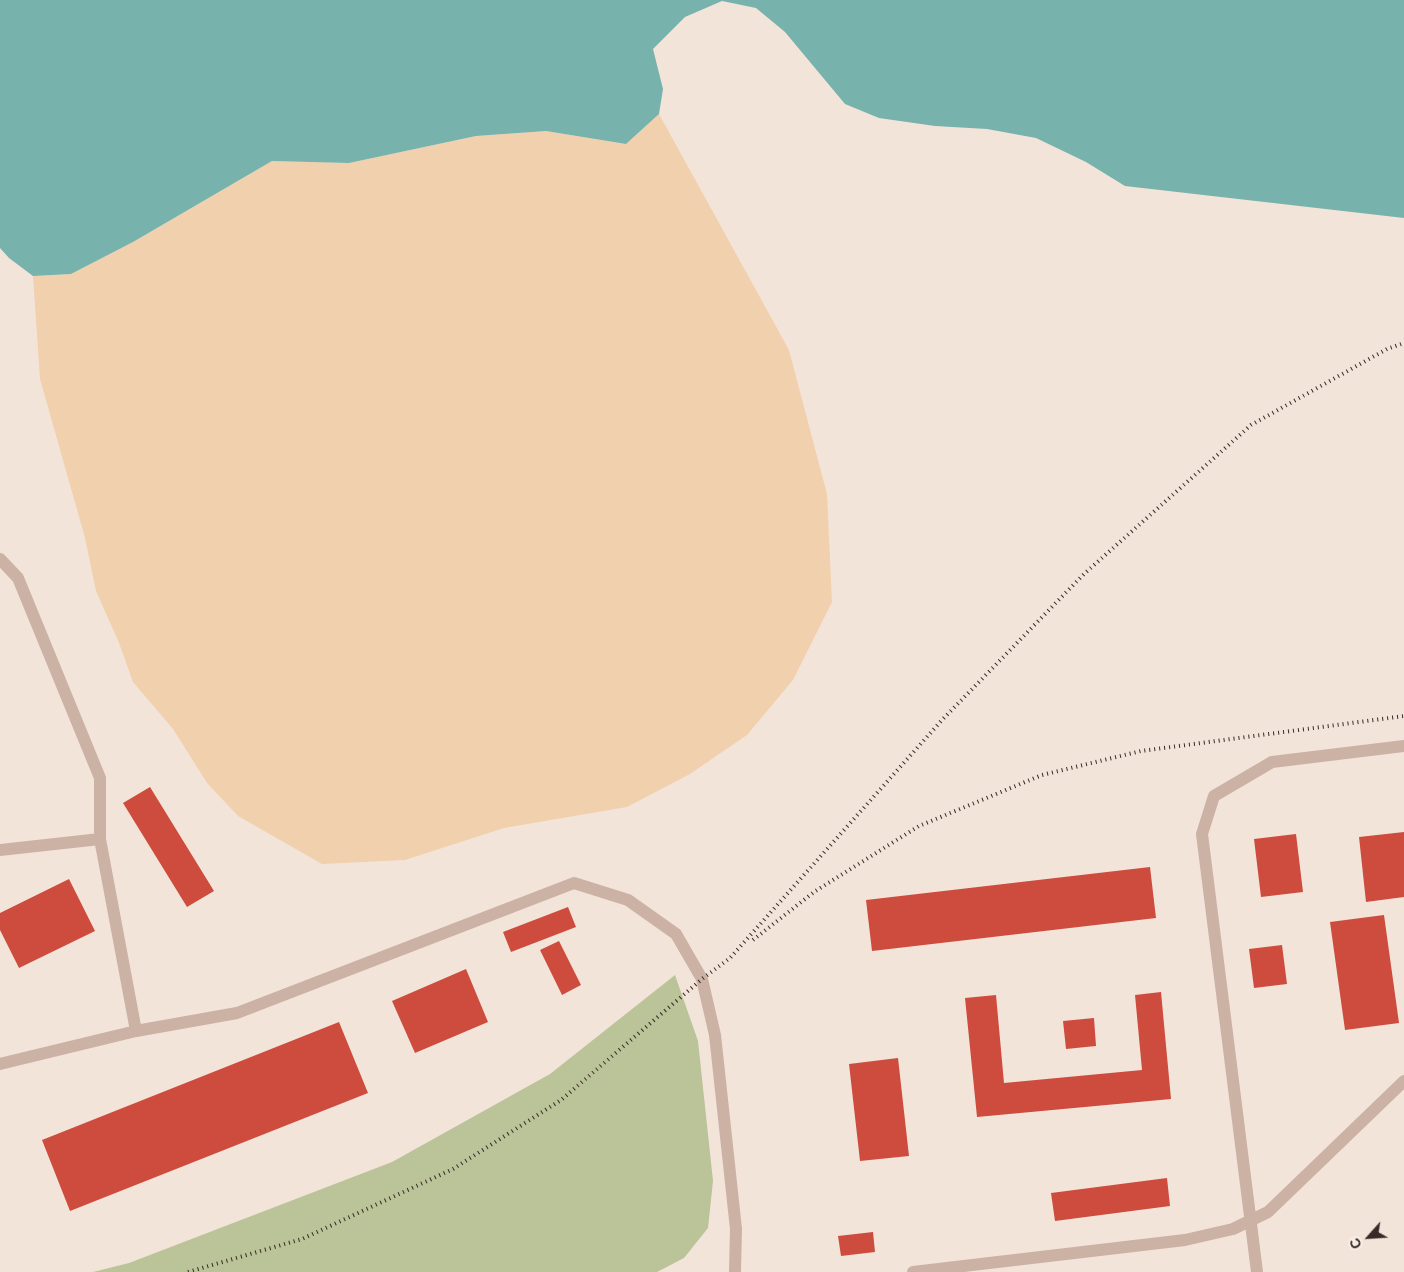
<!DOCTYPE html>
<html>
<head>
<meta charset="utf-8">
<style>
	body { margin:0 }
	#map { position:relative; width:1404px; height:1272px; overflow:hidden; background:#f3e4da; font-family:Barlow,sans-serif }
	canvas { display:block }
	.north { position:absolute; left:1344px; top:1212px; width:50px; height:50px; -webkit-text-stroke:4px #faefe7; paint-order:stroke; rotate:244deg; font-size:14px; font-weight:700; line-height:20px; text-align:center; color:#372a27 }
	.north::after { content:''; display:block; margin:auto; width:18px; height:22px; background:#372a27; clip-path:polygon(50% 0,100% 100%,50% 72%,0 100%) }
</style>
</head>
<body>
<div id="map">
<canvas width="1404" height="1272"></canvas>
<div class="north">С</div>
</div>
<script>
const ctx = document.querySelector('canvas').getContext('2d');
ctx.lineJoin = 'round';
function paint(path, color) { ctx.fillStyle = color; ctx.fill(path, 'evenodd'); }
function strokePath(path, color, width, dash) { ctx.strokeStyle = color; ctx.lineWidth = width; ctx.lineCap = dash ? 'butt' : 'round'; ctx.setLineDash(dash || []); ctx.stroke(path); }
paint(new Path2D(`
	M675,975L698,1041L713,1181L708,1228L684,1258L657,1272H93L129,1263L392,1162L550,1074Z`), '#bbc399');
paint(new Path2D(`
	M659,114L789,350L827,494L832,602L793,680L747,735L690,774L627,807L504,828L405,860L322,864L238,816L207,783L173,729L133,682L119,643L96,591L85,538L40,379L33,276L71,274L133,242L272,161L349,163L476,136L546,131L626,144Z`), '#f1d0ae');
paint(new Path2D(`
	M0,0H1404V218L1125,186L1086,162L1036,138L987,129L935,126L879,118L845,104L785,32L756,8L722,1L685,17L653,49L663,89L659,114L626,144L546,131L476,136L349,163L272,161L133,242L71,274L33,276L9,258L0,248Z`), '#77b2ac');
paint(new Path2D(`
	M150,787L214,891L187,907L123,803Z
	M1404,832V897L1366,902L1359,837Z
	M1296,834L1303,892L1261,897L1254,839Z
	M1150,867L1156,918L872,951L866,900Z
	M69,879L95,931L19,968L0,930V913Z
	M568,907L576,927L511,952L503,932Z
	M1384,915L1399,1023L1345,1030L1330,922Z
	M559,941L581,985L562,995L540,950Z
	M1282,945L1287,984L1254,988L1249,949Z
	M466,969L488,1022L415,1053L392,1001Z
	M1161,992L1171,1099L977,1117L965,998L996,995L1004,1083L1142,1070L1135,995Z
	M1094,1018L1096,1046L1066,1049L1063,1021Z
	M339,1022L368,1093L70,1211L42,1140Z
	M898,1058L909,1156L860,1161L849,1064Z
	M1167,1178L1170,1206L1055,1221L1051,1193Z
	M873,1232L875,1252L841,1256L838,1236Z`), '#cd4c3e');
strokePath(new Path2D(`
	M0,559L18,578L100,778V839L136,1031
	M0,850L100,839
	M0,1064L136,1031L237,1013L574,883L628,900L676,934L702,979L715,1035L736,1229L735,1272
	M913,1272L1185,1240L1233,1229L1268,1212L1404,1081
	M1257,1272L1202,834L1214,796L1272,762L1404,746`), '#ccb1a5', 12);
strokePath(new Path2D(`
	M753,940L814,892L919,826L1042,775L1141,751L1404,716
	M188,1272L302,1239L453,1169L561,1100L702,979L730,958L942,720L1084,574L1251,425L1387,349L1404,343`), '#372a27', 4, [1, 4]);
</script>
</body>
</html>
